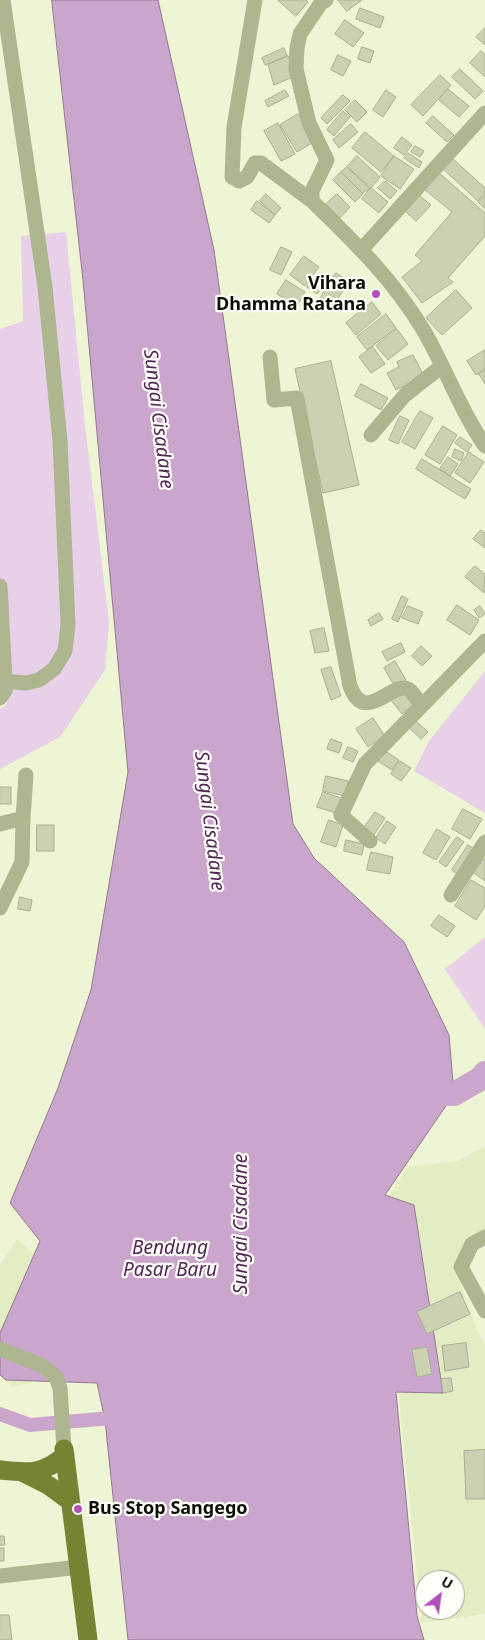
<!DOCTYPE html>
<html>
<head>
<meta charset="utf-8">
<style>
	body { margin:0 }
	#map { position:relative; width:485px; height:1640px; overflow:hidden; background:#edf5d4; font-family:"Noto Sans",sans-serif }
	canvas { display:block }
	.north { position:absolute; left:415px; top:1570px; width:50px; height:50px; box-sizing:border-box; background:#fdfff8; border:1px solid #9d9f97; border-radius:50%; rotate:30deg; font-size:14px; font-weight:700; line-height:20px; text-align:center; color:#0d0f05 }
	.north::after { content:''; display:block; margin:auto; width:18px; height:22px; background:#b050b8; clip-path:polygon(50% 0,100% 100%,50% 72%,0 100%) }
</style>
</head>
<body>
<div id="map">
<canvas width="485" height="1640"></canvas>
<div class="north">U</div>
</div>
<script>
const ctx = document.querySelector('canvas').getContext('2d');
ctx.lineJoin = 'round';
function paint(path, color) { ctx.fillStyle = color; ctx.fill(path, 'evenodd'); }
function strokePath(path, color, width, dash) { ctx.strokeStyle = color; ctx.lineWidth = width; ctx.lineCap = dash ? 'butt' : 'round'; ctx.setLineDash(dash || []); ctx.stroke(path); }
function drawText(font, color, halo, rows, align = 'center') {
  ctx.font = font + ' "Noto Sans",sans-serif'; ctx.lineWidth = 4.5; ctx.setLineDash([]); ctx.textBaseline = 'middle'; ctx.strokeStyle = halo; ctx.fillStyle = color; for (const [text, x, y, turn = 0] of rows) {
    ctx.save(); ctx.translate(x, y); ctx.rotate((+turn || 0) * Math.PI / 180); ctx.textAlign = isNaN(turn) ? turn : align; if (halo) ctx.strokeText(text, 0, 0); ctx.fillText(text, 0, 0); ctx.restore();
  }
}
paint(new Path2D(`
	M485,1146V1245L453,1264L478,1332L485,1345V1614L422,1623L380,1212L407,1167L458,1161ZM425,1580H455V1610H425Z
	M17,1239L63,1280L73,1370L13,1387L0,1375V1265Z`), '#e3edc4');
paint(new Path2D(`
	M66,232L85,425L109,621L105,670L60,737L0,769V709L7,704L0,581V329L23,321L21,236Z
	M485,671V813L414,771L429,741Z
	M485,937V1029L445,969Z`), '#e8d0e9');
const water = new Path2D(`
	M52,0H158L214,250L293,824L314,858L404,942L449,1035L454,1094L385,1195L414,1205L443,1393L396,1392L417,1616L424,1640H128L105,1420L97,1383L6,1380L0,1375V1333L40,1241L10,1203L58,1088L91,990L128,772L83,280Z`);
paint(water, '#cba6cc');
strokePath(water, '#927990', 1);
strokePath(new Path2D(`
	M0,1414L30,1425L123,1417`), '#cba6cc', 14);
strokePath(new Path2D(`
	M421,1093L454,1094L480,1079L485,1073`), '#cba6cc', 24);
const building = new Path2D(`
	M278,0H306L308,2L296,16Z
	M338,0H362L347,11Z
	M360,8L384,17L380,28L356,19Z
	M345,20L364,33L353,47L335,34Z
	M485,28V45L476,37Z
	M362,47L374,51L370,63L358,59Z
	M284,48L287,56L265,65L262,58Z
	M481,51L485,55V77L470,63Z
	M338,55L351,61L343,76L331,70Z
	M288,56L292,65L293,77L274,85L268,65Z
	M460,69L483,91L475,99L452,77Z
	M440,75L451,85L423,116L411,105Z
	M448,89L469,106L459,117L439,100Z
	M285,90L289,96L268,107L265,101Z
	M386,90L396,97L383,117L373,110Z
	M343,95L350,101L327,124L321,118Z
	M355,100L367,112L357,122L345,110Z
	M343,111L350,117L334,136L327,130Z
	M298,114L315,141L297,152L280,125Z
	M433,116L454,135L447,142L426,123Z
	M278,123L295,154L281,161L264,131Z
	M351,124L358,132L339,148L333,140Z
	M365,132L394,156L381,172L352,148Z
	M402,137L412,145L404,155L394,148Z
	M415,146L424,151L420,157L411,152Z
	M408,153L422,162L419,168L404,158Z
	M357,156L380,177L371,188L347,167Z
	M394,156L414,169L400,189L381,176Z
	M452,158L485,188V193L478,201L442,168Z
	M347,167L370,189L362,193L341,172Z
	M341,172L363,194L355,202L333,180Z
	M438,172L485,213V236L448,278L453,282L422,303L402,277L422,261L415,255L452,212L424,189Z
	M385,181L397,191L390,199L378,188Z
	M371,188L388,202L379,213L362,199Z
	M266,194L281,208L275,215L260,201Z
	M337,194L350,207L340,218L326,204Z
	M485,195V209L478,202Z
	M420,196L431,205L416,221L406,212Z
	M257,201L275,215L269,223L251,210Z
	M281,247L292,252L281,275L270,270Z
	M304,256L319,267L305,286L290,275Z
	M336,273L349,281L332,308L319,300Z
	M317,274L327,281L317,294L307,287Z
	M286,280L305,292L297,306L277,294Z
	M456,290L472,308L442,335L426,318Z
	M372,302L381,314L356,335L346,323Z
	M386,314L396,328L367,350L357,337Z
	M397,329L408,344L388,360L376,346Z
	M373,347L385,364L371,373L359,357Z
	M485,350V369L476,375L467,361Z
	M413,355L424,376L396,390L387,373L399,367L397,362Z
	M331,361L359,485L323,493L295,369Z
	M485,370V384L479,374Z
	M361,384L388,398L381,410L355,396Z
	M420,411L433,418L415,449L402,442Z
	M400,416L409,420L398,444L389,440Z
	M443,426L457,435L440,464L425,455Z
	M460,437L472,445L467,452L455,443Z
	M455,449L464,453L461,461L452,457Z
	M469,452L484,462L470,483L455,473Z
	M448,457L458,464L450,476L440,469Z
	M422,459L471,489L465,499L416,469Z
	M481,530L485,533V548L473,539Z
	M475,566L485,574L484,593L465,577Z
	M402,596L408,599L398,622L392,619Z
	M457,605L479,620L470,635L447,620Z
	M408,606L423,612L418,624L402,618Z
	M480,606L485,614L479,618L474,610Z
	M379,613L383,619L371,626L368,620Z
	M324,628L329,651L315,653L310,631Z
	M401,643L405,652L387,661L382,652Z
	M421,646L432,656L422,666L412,656Z
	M395,661L406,680L395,687L384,668Z
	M331,667L341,696L331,700L321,670Z
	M402,691L413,705L402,714L390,699Z
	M373,718L385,736L368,747L356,729Z
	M416,721L428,732L421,739L409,728Z
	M331,739L342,743L339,753L327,749Z
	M348,747L358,751L353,762L343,758Z
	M385,751L399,760L392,770L378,761Z
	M400,761L411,768L401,781L391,774Z
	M326,776L348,781L345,796L323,791Z
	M0,787H11V804H0Z
	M323,792L344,799L339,814L317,807Z
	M463,809L482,819L470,839L452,829Z
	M375,812L385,818L374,835L364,828Z
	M329,820L343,825L336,847L321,842Z
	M387,821L396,827L385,844L376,838Z
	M37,825H54V851H37Z
	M437,829L450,837L436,860L423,853Z
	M457,837L464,842L446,867L439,862Z
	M346,840L364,844L362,855L344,851Z
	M468,845L476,850L460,876L452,870Z
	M371,852L393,857L390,874L367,870Z
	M485,858V881L474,873Z
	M471,880L485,888V906L476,920L455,906Z
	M20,897L32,900L30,911L18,909Z
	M439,915L455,926L447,937L431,926Z
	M460,1292L470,1314L427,1334L417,1312Z
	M466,1343L469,1367L445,1371L442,1346Z
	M427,1347L432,1374L417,1377L412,1350Z
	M451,1378L453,1391L443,1393L441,1379Z
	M485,1450V1499H466L464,1451Z
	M0,1536H4L5,1545H0Z
	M0,1548H4V1561H0Z
	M0,1615H9L12,1640H0Z`);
paint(building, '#cad2b2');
strokePath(building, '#a9b091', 1);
strokePath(new Path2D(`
	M3,0L45,287L60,441L68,624L65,651L54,669L39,680L26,683L5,681
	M255,0L234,127L232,177L239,181L247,177L255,163H261L312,201
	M326,0L321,3L300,34L297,48L296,69L309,123L327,160L312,191V201C355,243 392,278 424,331C446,369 460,410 485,446
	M362,249L485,113
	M270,357L274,400L297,398L350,686C365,726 391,681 408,689C413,692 417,700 421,704
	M371,435L405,395L442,366
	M0,586L5,681V691L0,698
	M0,824L23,818L26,775
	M370,841L341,815L365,764L485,641
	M451,895L485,842
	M0,908L22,862L23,818
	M485,1237L472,1244L461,1267L485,1311
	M0,1349L43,1366L56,1377L60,1388L64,1449
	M0,1576L79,1567`), '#adb68e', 15);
strokePath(new Path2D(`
	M64,1449L88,1640
	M0,1470C27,1473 44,1475 65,1455
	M22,1472L48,1485L70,1501`), '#758433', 19);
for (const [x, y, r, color] of [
	[376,294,5,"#b050b8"],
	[78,1509,5,"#b050b8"]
]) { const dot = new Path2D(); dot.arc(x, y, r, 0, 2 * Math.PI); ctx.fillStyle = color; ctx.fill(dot); strokePath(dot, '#fdfff8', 2); }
drawText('bold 18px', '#0d0f05', '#fdfff8', [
	["Vihara",366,284],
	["Dhamma Ratana",366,305],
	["Bus Stop Sangego",88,1509,"left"]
], 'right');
drawText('italic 19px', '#512555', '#fdfff8', [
	["Sungai Cisadane",158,419,83],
	["Sungai Cisadane",209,821,83],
	["Sungai Cisadane",242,1224,-90],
	["Bendung",170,1249],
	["Pasar Baru",170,1271]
]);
</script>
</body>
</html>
